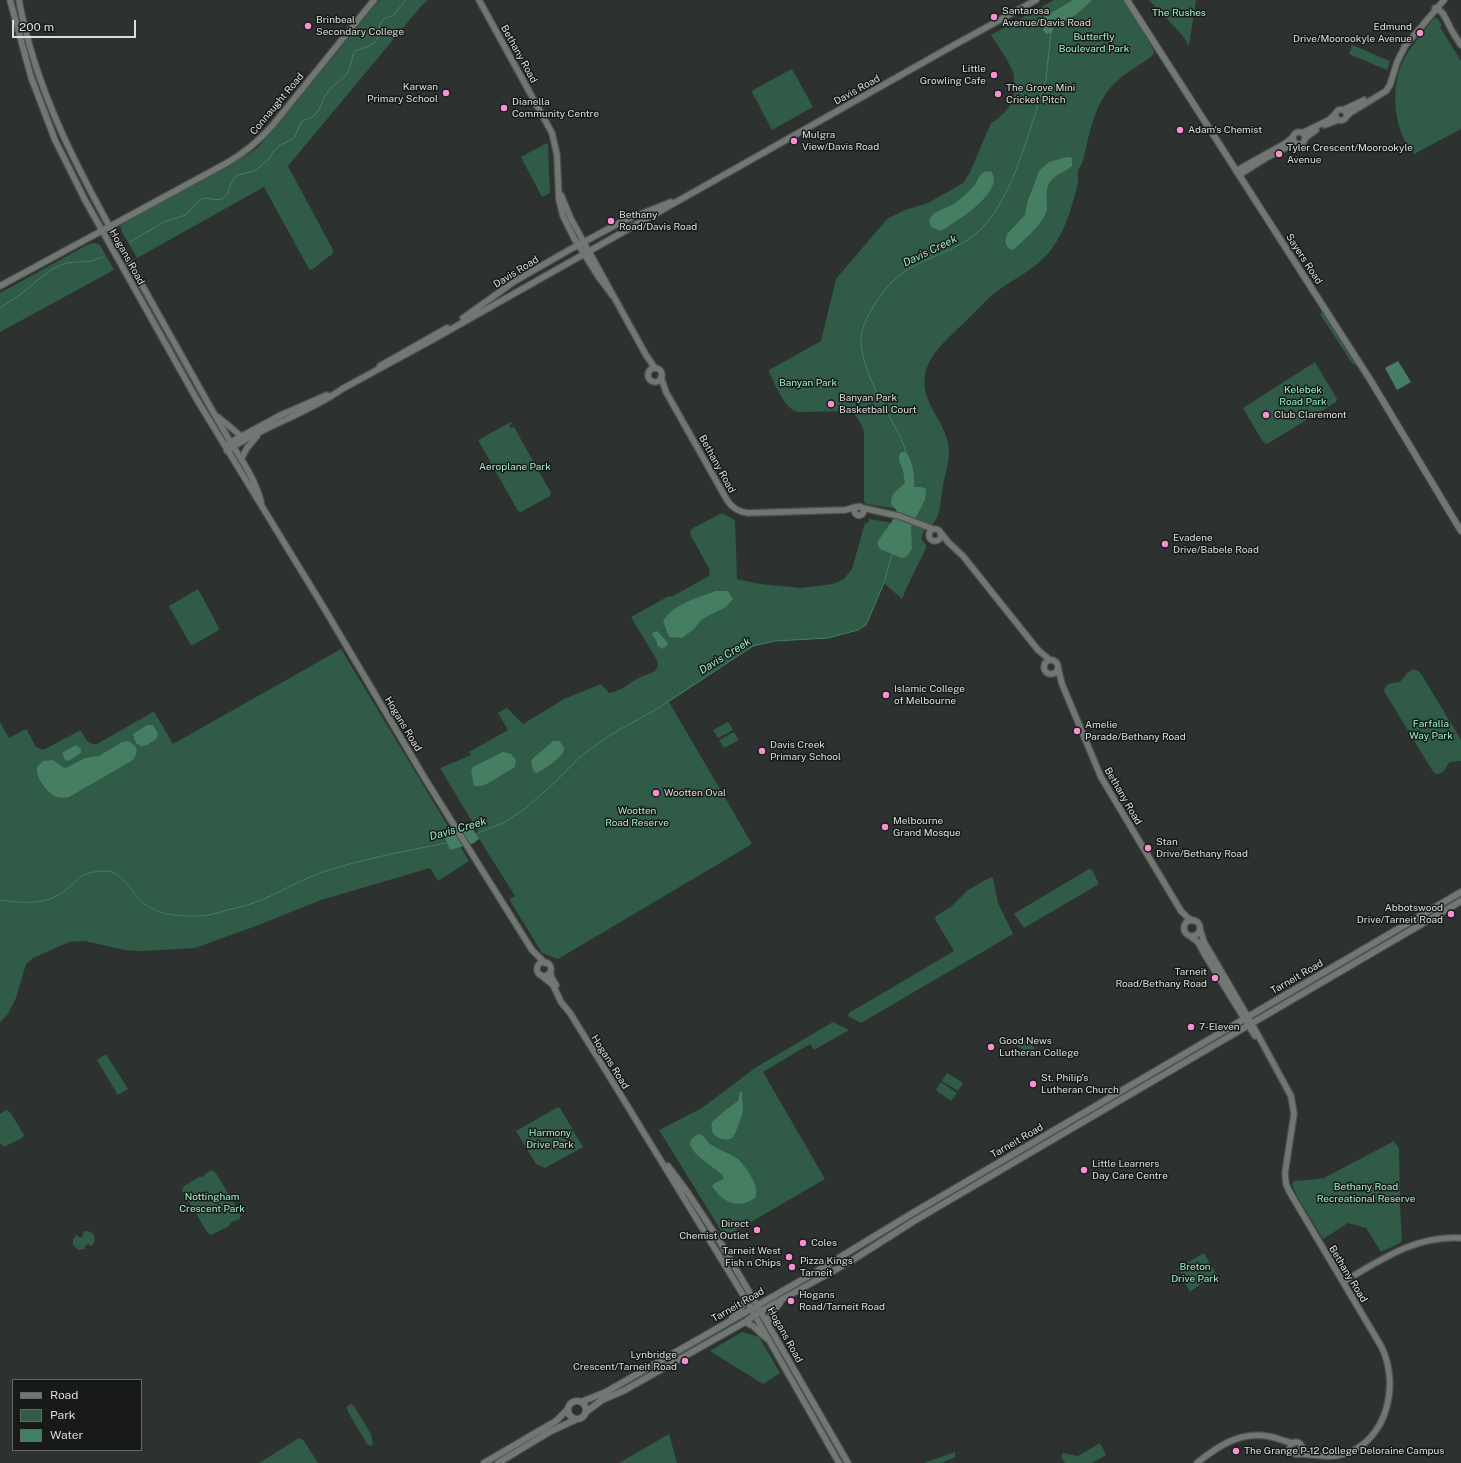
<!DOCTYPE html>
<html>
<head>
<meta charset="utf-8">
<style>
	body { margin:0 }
	#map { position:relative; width:1461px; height:1463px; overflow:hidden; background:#2d3230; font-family:"Public Sans",sans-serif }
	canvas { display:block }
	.legend { position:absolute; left:12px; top:1379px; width:130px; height:72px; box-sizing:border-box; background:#171a18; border:1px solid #656866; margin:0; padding:5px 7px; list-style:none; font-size:12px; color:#dbdedc }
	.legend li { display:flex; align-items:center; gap:8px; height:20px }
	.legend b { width:20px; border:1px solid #656866 }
	.scale { position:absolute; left:12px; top:20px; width:124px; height:18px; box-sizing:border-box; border:2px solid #dbdedc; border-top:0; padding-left:5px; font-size:12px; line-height:14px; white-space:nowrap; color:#dbdedc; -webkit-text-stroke:3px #171a18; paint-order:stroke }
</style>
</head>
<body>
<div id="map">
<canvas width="1461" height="1463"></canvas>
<ul class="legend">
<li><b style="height:5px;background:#717874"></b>Road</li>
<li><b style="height:11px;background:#2f5b47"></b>Park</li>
<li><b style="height:11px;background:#467e64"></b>Water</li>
</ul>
<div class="scale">200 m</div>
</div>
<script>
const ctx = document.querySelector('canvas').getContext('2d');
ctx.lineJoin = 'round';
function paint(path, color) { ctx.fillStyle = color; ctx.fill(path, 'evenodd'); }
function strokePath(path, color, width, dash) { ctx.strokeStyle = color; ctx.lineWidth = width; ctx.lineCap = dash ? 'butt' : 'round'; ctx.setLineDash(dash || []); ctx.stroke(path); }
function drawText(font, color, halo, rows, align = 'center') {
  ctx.font = font + ' "Public Sans",sans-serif'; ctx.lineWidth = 3; ctx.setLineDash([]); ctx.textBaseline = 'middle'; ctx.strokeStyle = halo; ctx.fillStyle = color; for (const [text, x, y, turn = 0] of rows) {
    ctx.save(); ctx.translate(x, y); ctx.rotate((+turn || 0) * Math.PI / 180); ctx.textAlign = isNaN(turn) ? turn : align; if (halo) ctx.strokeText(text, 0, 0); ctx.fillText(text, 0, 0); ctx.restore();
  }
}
paint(new Path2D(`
	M379,0H428L422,5L288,166L333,250V253L312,270L309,269L264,187L137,258L122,232L120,225L172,195H175L199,182L205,177H208L228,167C232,160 240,158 247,155C254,151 265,142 267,135L286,112L296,103L304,90L329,62Z
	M1054,0H1124L1153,49L1154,53L1151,57C1140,65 1127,72 1117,81C1094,102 1090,132 1083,161C1082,165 1079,167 1078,171C1077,175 1079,179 1078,183C1072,206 1066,230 1051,250C1035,270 1016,277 996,292C986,300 977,310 968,319C953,334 933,349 926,370C918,401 942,416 948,443C951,458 946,471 943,485C941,496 941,507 937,518L932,525L926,526L921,539L926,545V548L907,587L902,599L884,583L866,625L858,630L828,638L775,641L753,646L669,702L752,844L558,959L542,953L509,899L515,896L476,834L479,833L440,768L471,755L469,752L508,730L498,713L507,708L523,724L564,699L601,684L609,693C623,691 629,682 641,677C646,674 652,674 656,670C658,667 658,664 657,660L631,617L667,597L673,596L709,576L710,570L691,536L690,532L693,528L722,513L735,520L737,579L760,584L801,588L833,584L844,579L852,569L865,523H868L869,519L887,522L902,526L898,509L866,504L864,502V435L863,428L853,411L798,412C785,410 775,384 769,372V370L821,341L836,279L887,219L905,210L928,203L960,185L964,182L970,172L991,123C1007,114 1016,100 1014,82C1014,78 1014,73 1012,70C1007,58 998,46 991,35Z
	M1149,0H1196L1189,46L1183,36Z
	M1434,18H1437L1442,25L1440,27L1461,61V129L1414,154C1394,134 1390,88 1402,63C1410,47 1423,33 1434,18Z
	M1352,45L1390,61L1387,70L1349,54Z
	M792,69L813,107L772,130L752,92L753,90Z
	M547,143L548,145L550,193L542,197L521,157Z
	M95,243L100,245L114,270L0,332V293L89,244Z
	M1319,309L1327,317L1358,366L1352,363L1320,314L1322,312Z
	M1315,362L1337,399L1336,402L1267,444L1263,442L1243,408Z
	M511,422L512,424L509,425L511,428L514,427L551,493L550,496L521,512L518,511L478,440Z
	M198,589L219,628V630L193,645L190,644L169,606Z
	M341,649L469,861L438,881L430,868L321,900L256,926L195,948L141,951L124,950L85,941L69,942L33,958L26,964L16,998L8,1014L0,1022V722L9,738L24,730H27L36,747L43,750L79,731H81C85,738 88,745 97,744L153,712L155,713L173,744Z
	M1414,669L1420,672L1461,740V761L1450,762C1445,767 1444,775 1435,774L1432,770L1384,691C1385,682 1393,683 1400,682L1407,673Z
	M728,722L733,730L718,738L713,730Z
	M734,732L739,740L724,748L719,740Z
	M1089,869L1092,870L1099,884L1024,928L1014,914L1015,913Z
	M991,877L993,878L998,903L1013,934L861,1023L848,1016L849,1013L954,951L935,919L936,916L952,906L968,890Z
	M833,1022L849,1030L814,1050L810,1044L763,1072L825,1179L725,1237L659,1130L702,1108L755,1068Z
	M1020,1036L1035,1048L1029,1055L1014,1043Z
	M106,1054L128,1089L118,1095L97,1060Z
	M947,1073L963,1083L958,1091L942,1081Z
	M941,1082L957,1093L951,1101L936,1090Z
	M558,1107L560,1108L583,1147L545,1168L536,1164L516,1131Z
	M6,1110L10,1112L24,1135L22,1138L4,1147L0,1143V1114Z
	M1394,1141L1399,1149L1400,1207L1402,1240L1400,1243L1381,1252L1366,1228L1348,1223L1323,1239L1297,1196L1292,1184L1294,1181L1309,1180L1324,1178Z
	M211,1170L216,1173L241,1215L239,1220C236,1220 230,1221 229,1226L211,1235L207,1232L182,1190L184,1186L199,1177H202Z
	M86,1231C95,1231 98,1241 91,1246L88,1244L85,1246V1249L78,1250L73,1245V1239L77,1235L80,1238L83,1236V1232Z
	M1204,1253L1218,1278L1202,1283L1190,1292L1178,1268Z
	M742,1332L759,1337L780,1373L763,1384L710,1351Z
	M351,1404L354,1406L371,1434L373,1444L370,1446L367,1444L347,1410V1406Z
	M669,1434L677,1463H619Z
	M299,1438L304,1441L318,1463H259Z
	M1100,1443L1106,1455L1092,1463H1065L1061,1457L1063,1453L1078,1456Z
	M955,1452V1457L942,1463H924Z`), '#2f5b47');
paint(new Path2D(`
	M1073,0H1092C1082,9 1071,22 1057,22L1055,24L1052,32L1046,34L1043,30L1044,17Z
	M1067,157L1072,158V166C1065,172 1055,174 1050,182C1044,190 1048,201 1047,210C1044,223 1023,241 1013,250L1008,248L1005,242L1007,234L1025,215L1027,203L1039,171L1049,162Z
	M991,171C992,173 994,176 994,179C993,200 956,221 941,231L931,227L929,220L934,213L954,204L965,195L975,185L980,175L984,172Z
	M1398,361L1411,382L1397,390L1385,368Z
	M901,452H906C913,460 915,477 914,487H921L926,489L925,500L911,527L912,549L906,557L902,558L880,549L877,543C883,532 893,523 897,511L891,504C892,491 897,491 905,483C904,479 904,475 903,470C901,463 896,459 901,452Z
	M715,591H728L733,599L726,607L702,619L694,629L682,638L669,637L663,621C675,603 696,599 715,591Z
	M657,631L667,642L668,645L662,649L657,645V642L652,634L654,632Z
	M147,725H153L158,734L156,739L147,745L141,746L136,743L133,734Z
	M128,741C138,746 139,751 133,760L69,797C63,798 58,798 53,795C45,790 35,776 37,767L43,761L53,760L61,766L66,768L85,758L99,756L122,742Z
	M553,741H559C561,743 564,746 564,749C565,756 542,771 536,773L533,770L531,761C534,756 538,754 543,750C547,747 549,744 553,741Z
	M76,745L81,749V753L68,761L65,760L62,753Z
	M503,752L511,754L516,760L515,767L487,784L480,786H474L471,770L473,767Z
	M473,829L479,839L474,843L450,850L444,836L452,832Z
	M740,1092H742L743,1112L735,1134L731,1139C720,1141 709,1136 712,1122L723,1112L738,1101Z
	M699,1134C704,1135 706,1140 710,1144C718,1150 730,1153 738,1159C746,1167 761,1187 755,1198C738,1210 722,1202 712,1186C715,1181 721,1182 724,1178C722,1169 670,1146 699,1134Z`), '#467e64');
strokePath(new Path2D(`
	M130,242L166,221L186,215L196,203L204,198L221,200L227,195L233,179L238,175L254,171L269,159L272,153L279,146L294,138L302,121L314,116L319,110L325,96L330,89L345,76L350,68L353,55L355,51L369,46L374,43L378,38L380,24L384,19L394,15L405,0
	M0,308L22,293L52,269L66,263L92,261L103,257
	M906,452C902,438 895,427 888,414C877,394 863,367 861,344C860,331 866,318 873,307C881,295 889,283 900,275C928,254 961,252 985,225C1014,192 1029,131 1043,89L1046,79L1051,32
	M476,834L503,823L526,808L553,784L581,756L596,745L612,734L655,710L753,646L775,641L828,638L858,630L866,625L884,583L892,554
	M0,901L2,900C21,903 43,905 60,894C80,881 77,872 104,871C123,870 133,896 146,905C162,916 179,916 198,916C208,916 217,913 227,910C236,908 245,906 253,903C277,895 299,880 323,872C363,859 405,851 446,843`), '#467e64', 1);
const tertiary = new Path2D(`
	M10,0L31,77L55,140L85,200L197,400L324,608L424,777L532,950L545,963
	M19,0C35,90 79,172 123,251C148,296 173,341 198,385C209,405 220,424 231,443C243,462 256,481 261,502
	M479,0L552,133L557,155L559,200L563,216L574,238L598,276L613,296
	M1435,8C1444,11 1445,18 1449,25C1452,32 1457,39 1461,45
	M1335.5 115a5.5 5.5 0 1 1 11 0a5.5 5.5 0 1 1-11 0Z
	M1343,110L1364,100
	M1346,117L1350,113L1386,91L1390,85L1397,62L1405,46L1444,0
	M1325,125L1338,120
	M1293 138a6 6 0 1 1 12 0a6 6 0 1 1-12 0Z
	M1302,133L1329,120L1335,114
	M1305,138L1316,130
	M1236,171L1286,143L1293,137
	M1239,175L1266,158L1295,143
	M561,195L571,219L646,355L655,368
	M0,286L225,164C243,154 258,142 272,126L374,0
	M463,318L515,281L569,250L623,221L671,202
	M380,366L447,328
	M648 375a7 7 0 1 1 14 0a7 7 0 1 1-14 0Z
	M661,377L666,392L727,500C732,508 738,512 748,513L845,510L856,507
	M218,417L241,436
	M229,443L281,415L327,395
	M227,451C263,426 307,414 342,389L432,340L947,49L1036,0
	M241,459L247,448L257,436
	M854.5 511a4.5 4.5 0 1 1 9 0a4.5 4.5 0 1 1-9 0Z
	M863,508L899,516L933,529
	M929 535a6 6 0 1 1 12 0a6 6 0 1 1-12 0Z
	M941,533L948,542L963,556L1038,650L1050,660
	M1044 667a7 7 0 1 1 14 0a7 7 0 1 1-14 0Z
	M1058,668L1062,684L1101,777L1181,911L1188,918L1194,921
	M1184 928a8 8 0 1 1 16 0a8 8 0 1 1-16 0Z
	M1200,929L1204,942L1252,1024L1291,1096L1294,1114L1285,1173L1286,1184L1289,1191L1381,1346C1400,1383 1388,1441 1344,1454C1328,1459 1314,1454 1298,1454
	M1190,936L1198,942L1205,955L1255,1036
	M537 969a7 7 0 1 1 14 0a7 7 0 1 1-14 0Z
	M550,972L552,978L556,985
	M542,976L553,985L561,1002L570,1013L606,1071L745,1298L839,1463
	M668,1166L688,1193L722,1245L848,1463
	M1343,1282C1380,1260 1416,1235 1461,1238
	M745,1322L753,1326L766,1338
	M1290 1448a6 6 0 1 1 12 0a6 6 0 1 1-12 0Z
	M1197,1463C1218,1446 1239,1432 1267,1436C1276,1437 1285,1442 1294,1443`);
const secondary = new Path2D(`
	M1127,0L1371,381L1461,531
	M732,1318L742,1306L745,1298
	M768,1323C769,1315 775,1309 780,1303
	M568 1410a9 9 0 1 1 18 0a9 9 0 1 1-18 0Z
	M581,1402L606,1392L814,1273L911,1214L1461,892
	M586,1412L602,1400L625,1390L745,1322L761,1311L851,1261L914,1221L1076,1126L1461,901
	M484,1463L556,1421L568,1409
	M498,1463L551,1431L575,1420`);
strokePath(tertiary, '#4c514f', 8);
strokePath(secondary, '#4c514f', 8);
strokePath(tertiary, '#717874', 5.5);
strokePath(secondary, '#717874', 6);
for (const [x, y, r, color] of [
	[994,17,4,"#f690d0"],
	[308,26,4,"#f690d0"],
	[1420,33,4,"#f690d0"],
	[994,75,4,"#f690d0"],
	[446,93,4,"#f690d0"],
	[998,94,4,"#f690d0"],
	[504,108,4,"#f690d0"],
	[1180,130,4,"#f690d0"],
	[794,141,4,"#f690d0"],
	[1279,154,4,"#f690d0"],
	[611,221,4,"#f690d0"],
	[831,404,4,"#f690d0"],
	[1266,415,4,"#f690d0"],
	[1165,544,4,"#f690d0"],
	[886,695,4,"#f690d0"],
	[1077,731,4,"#f690d0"],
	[762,751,4,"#f690d0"],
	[656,793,4,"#f690d0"],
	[885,827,4,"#f690d0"],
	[1148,848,4,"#f690d0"],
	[1451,914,4,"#f690d0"],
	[1215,978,4,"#f690d0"],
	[1191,1027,4,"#f690d0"],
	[991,1047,4,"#f690d0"],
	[1033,1084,4,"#f690d0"],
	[1084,1170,4,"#f690d0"],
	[757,1230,4,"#f690d0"],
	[803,1243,4,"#f690d0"],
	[789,1257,4,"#f690d0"],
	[792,1267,4,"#f690d0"],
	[791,1301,4,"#f690d0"],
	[685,1361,4,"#f690d0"],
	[1236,1451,4,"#f690d0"]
]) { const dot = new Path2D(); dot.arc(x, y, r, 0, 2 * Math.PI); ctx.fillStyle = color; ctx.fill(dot); strokePath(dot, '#171a18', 1.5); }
drawText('10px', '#dbdedc', '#171a18', [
	["Santarosa",1002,11],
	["Avenue/Davis Road",1002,23],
	["Brinbeal",316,20],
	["Secondary College",316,32],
	["Edmund",1412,27,"right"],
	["Drive/Moorookyle Avenue",1412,39,"right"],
	["Little",986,69,"right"],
	["Growling Cafe",986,81,"right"],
	["Karwan",438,87,"right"],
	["Primary School",438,99,"right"],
	["The Grove Mini",1006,88],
	["Cricket Pitch",1006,100],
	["Dianella",512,102],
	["Community Centre",512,114],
	["Adam's Chemist",1188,130],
	["Mulgra",802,135],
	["View/Davis Road",802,147],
	["Tyler Crescent/Moorookyle",1287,148],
	["Avenue",1287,160],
	["Bethany",619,215],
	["Road/Davis Road",619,227],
	["Banyan Park",839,398],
	["Basketball Court",839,410],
	["Club Claremont",1274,415],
	["Evadene",1173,538],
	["Drive/Babele Road",1173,550],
	["Islamic College",894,689],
	["of Melbourne",894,701],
	["Amelie",1085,725],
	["Parade/Bethany Road",1085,737],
	["Davis Creek",770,745],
	["Primary School",770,757],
	["Wootten Oval",664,793],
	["Melbourne",893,821],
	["Grand Mosque",893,833],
	["Stan",1156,842],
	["Drive/Bethany Road",1156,854],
	["Abbotswood",1443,908,"right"],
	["Drive/Tarneit Road",1443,920,"right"],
	["Tarneit",1207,972,"right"],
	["Road/Bethany Road",1207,984,"right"],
	["7-Eleven",1199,1027],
	["Good News",999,1041],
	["Lutheran College",999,1053],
	["St. Philip's",1041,1078],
	["Lutheran Church",1041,1090],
	["Little Learners",1092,1164],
	["Day Care Centre",1092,1176],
	["Direct",749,1224,"right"],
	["Chemist Outlet",749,1236,"right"],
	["Coles",811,1243],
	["Tarneit West",781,1251,"right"],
	["Fish n Chips",781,1263,"right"],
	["Pizza Kings",800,1261],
	["Tarneit",800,1273],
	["Hogans",799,1295],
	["Road/Tarneit Road",799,1307],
	["Lynbridge",677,1355,"right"],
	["Crescent/Tarneit Road",677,1367,"right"],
	["The Grange P-12 College Deloraine Campus",1244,1451]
], 'left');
drawText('10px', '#9af1c7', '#171a18', [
	["The Rushes",1179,13],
	["Butterfly",1094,37],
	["Boulevard Park",1094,49],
	["Banyan Park",808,383],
	["Kelebek",1303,390],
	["Road Park",1303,402],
	["Aeroplane Park",515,467],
	["Farfalla",1431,724],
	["Way Park",1431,736],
	["Wootten",637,811],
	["Road Reserve",637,823],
	["Harmony",550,1133],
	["Drive Park",550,1145],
	["Bethany Road",1366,1187],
	["Recreational Reserve",1366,1199],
	["Nottingham",212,1197],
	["Crescent Park",212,1209],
	["Breton",1195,1267],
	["Drive Park",1195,1279]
]);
drawText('10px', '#dbdedc', '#171a18', [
	["Bethany Road",519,54,61],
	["Davis Road",857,90,-29],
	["Connaught Road",277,104,-50],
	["Hogans Road",127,257,61],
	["Sayers Road",1304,259,57],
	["Davis Road",516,272,-32],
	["Bethany Road",717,464,61],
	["Hogans Road",403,724,59],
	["Bethany Road",1123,796,60],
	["Tarneit Road",1297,977,-30],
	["Hogans Road",610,1062,58],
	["Tarneit Road",1017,1141,-30],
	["Bethany Road",1348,1274,59],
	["Tarneit Road",738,1305,-30],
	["Hogans Road",785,1335,61]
]);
drawText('italic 11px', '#95ebc2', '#171a18', [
	["Davis Creek",930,251,-26],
	["Davis Creek",725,656,-32],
	["Davis Creek",458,829,-16]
]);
</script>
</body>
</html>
